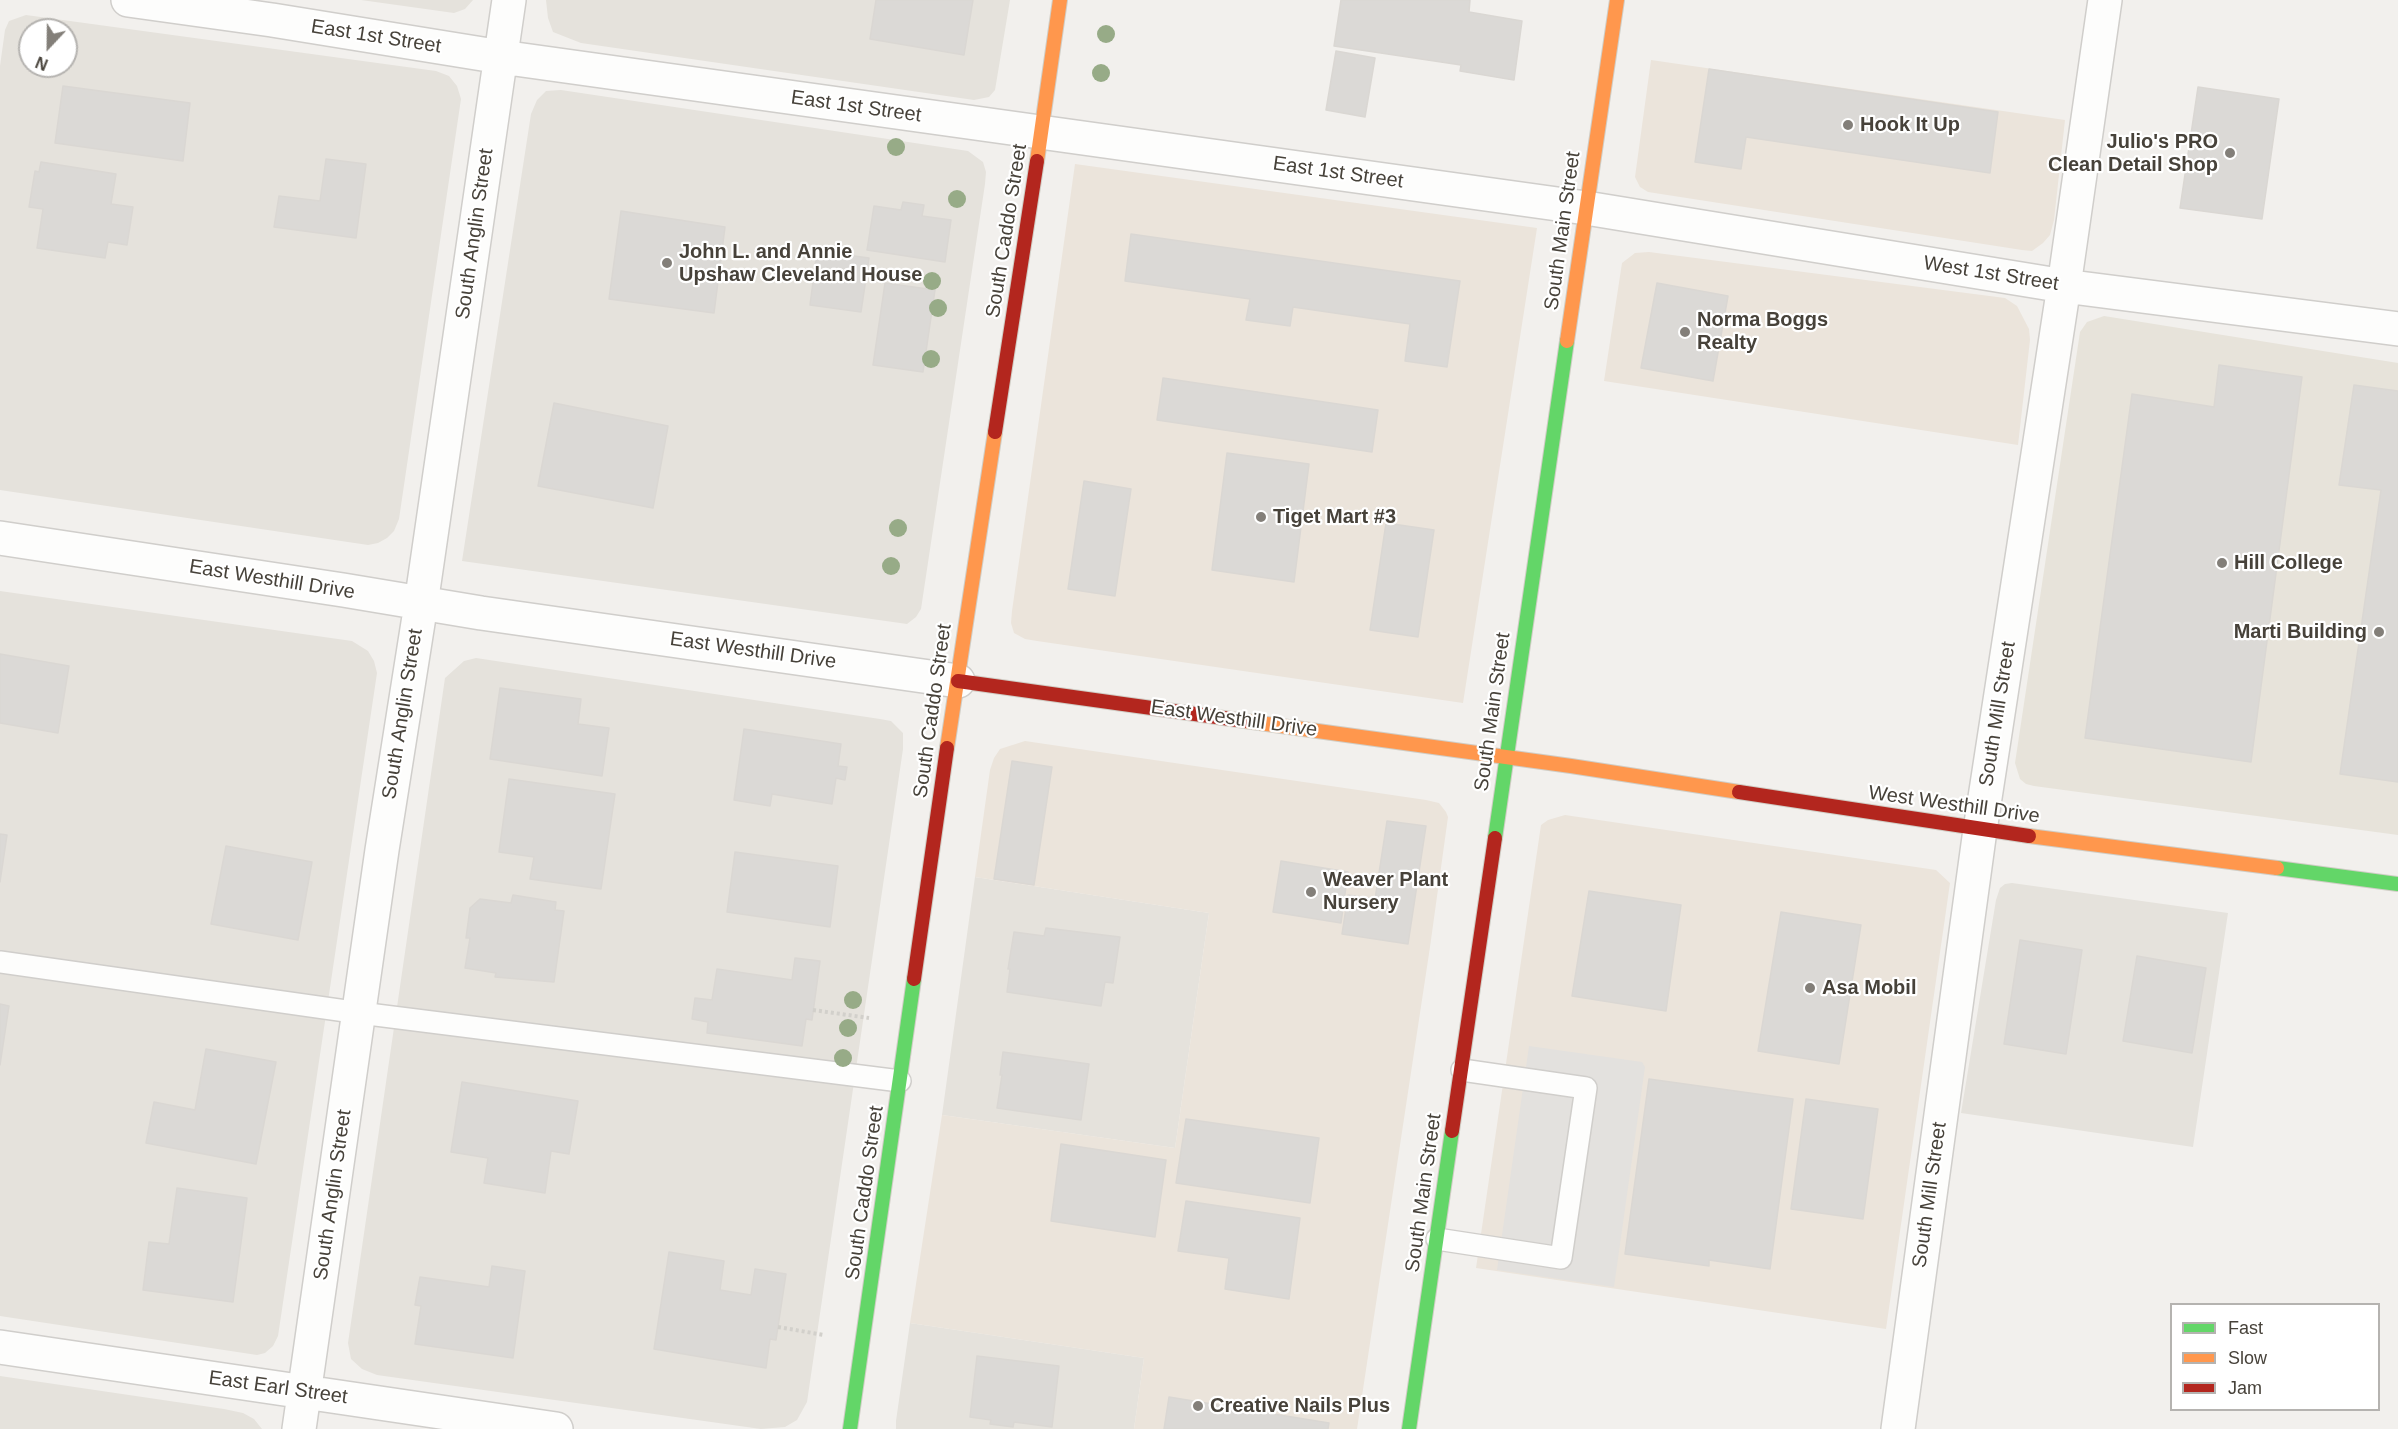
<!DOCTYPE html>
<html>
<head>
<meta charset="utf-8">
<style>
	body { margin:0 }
	#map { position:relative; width:2398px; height:1429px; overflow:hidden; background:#f2f0ed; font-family:Arial,sans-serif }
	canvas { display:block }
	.legend { position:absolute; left:2170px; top:1303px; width:210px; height:108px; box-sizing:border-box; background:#fff; border:2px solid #b5b3b0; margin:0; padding:8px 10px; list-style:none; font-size:18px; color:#47423a }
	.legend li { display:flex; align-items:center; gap:12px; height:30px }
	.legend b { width:30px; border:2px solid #b5b3b0 }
	.north { position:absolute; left:18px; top:18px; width:60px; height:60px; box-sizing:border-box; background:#fff; border:2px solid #b5b3b0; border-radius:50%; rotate:202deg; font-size:16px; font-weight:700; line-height:24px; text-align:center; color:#47423a }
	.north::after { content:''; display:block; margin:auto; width:21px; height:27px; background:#837f79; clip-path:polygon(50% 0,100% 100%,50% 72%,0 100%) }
</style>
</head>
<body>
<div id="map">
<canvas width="2398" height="1429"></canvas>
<ul class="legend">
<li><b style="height:8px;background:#63d668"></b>Fast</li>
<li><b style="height:8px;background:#ff974d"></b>Slow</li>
<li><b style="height:8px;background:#b3261e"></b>Jam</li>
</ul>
<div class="north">N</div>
</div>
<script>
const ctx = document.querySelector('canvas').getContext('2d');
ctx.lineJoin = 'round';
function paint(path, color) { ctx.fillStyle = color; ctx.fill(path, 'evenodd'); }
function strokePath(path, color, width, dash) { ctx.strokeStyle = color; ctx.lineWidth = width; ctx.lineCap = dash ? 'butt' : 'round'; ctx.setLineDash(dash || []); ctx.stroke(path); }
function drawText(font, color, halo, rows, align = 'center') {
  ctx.font = font + ' Arial,sans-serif'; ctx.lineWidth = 4.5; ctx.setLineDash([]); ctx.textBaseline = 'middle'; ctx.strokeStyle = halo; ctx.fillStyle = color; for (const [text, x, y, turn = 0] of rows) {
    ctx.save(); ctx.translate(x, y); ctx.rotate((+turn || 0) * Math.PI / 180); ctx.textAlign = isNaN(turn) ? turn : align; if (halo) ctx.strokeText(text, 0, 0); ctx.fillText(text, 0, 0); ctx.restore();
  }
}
paint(new Path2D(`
	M361,0H473L465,9L454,13Z
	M546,0H1010L995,90L989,97L974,100L581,43L553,32L548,18Z
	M26,15L436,71L449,76L457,86L461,99L399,519L394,531L387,538L378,543L368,545L0,490V66L5,30L9,21ZM30,30H66V66H30Z
	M561,90L968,151L983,162L986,172L985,184L921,609L916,617L907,624L462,561L531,114L537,100L546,91Z
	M0,591L352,641L368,651L374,661L377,673L278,1336L273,1346L265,1353L257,1355L0,1316Z
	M476,658L880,719L891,721L903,733V749L807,1402L797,1420L785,1427L761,1429L377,1375L362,1369L351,1359L348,1343L445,678L464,661Z
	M975,877L1209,913L1175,1148L942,1115Z
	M2012,883L2228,913L2193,1147L1961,1113L1996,900L2000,888L2005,884Z
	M910,1323L1144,1358L1134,1429H896V1421Z
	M0,1376L224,1409L243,1413L254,1419L262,1429H0Z`), '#e5e2dc');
paint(new Path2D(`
	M1651,60L2065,120L2054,220L2050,235L2043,243L2032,251L2022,250L1648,192L1640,187L1635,177Z
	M1075,164L1537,228L1463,703L1037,641L1025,639L1014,633L1011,623L1012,611Z
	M1649,252L2005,298L2017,306L2029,329L2030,340L2018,445L1604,381L1622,263L1635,253Z
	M1025,741L1426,800L1439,803L1446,812L1448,817L1430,947L1357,1429H1134L1144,1358L910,1323L942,1115L1175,1148L1209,913L975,877L990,770L994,758L1000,749Z
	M1565,815L1936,870L1950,883L1886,1329L1476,1268L1541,825L1548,820Z`), '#ebe4db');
paint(new Path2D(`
	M2104,316L2398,363V835L2034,786L2026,784L2020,779L2015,763L2080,332L2087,322Z`), '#e7e3da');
paint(new Path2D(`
	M1529,1046L1642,1062L1645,1067L1614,1287L1497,1270Z`), '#e3e1de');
const building = new Path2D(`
	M876,0H973L964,55L870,39Z
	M1341,0H1470L1469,12L1522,21L1514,80L1460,71L1461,65L1334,46Z
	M1336,51L1375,58L1365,117L1326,110Z
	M1709,69L1998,112L1990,173L1746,137L1741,169L1695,162Z
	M63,86L190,103L183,161L55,143Z
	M2198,87L2279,99L2262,219L2180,208Z
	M326,159L366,164L356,238L274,227L279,196L320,201Z
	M41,162L116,174L111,204L133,207L127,245L108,242L105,258L37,248L43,209L29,207L35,171L39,172Z
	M903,202L924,205L922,216L951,220L945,262L867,250L874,206L901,210Z
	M621,211L725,227L714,313L609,299Z
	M1131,234L1460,281L1447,367L1405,361L1410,324L1293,307L1290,326L1246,320L1250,299L1125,281Z
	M817,251L869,258L861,312L810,305Z
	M885,283L935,290L923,372L873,365Z
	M1657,283L1728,296L1713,381L1641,368Z
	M2219,365L2302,377L2251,762L2085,738L2132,394L2214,407Z
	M1163,378L1378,410L1372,452L1157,420Z
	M2354,385L2398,391V782L2340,774L2381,490L2339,485Z
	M554,403L668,426L653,508L538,486Z
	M1227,453L1309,464L1294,582L1212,570Z
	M1084,481L1131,489L1115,596L1068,589Z
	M1386,523L1434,530L1418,637L1370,630Z
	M0,654L69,666L58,733L0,723Z
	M500,688L581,699L578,724L609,728L602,776L490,759Z
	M744,729L841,744L838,766L847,767L845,780L836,778L832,804L772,794L770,806L734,800Z
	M1012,761L1052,767L1034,885L994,879Z
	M509,779L615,794L601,889L530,879L534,857L499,852Z
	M1387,821L1426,826L1408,944L1342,934L1348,895L1375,899Z
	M0,834L7,835L0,882Z
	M226,846L312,862L298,940L211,924Z
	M735,852L838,866L830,927L727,912Z
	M1281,861L1348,872L1341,923L1273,912Z
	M1589,891L1681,905L1666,1011L1572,996Z
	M513,895L556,902L555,910L564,911L554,982L495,977L496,973L465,968L470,938H466L470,908L480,899L511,903Z
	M1781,912L1861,925L1839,1064L1758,1051Z
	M1046,928L1120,937L1113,983L1105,982L1101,1006L1007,992L1010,969H1008L1014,932L1044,936Z
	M2020,940L2082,950L2066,1054L2004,1044Z
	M2137,956L2206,968L2192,1053L2123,1041Z
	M795,958L820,961L812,1020L806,1019L802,1046L707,1033L708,1022L692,1019L695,998L712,1000L717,969L792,980Z
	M0,1004L9,1006L0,1065Z
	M206,1049L276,1062L256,1164L146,1143L154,1102L195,1110Z
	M1003,1052L1089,1064L1081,1120L997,1108L1002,1075H1000Z
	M1649,1079L1793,1099L1770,1269L1709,1260V1266L1625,1254Z
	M462,1082L578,1101L569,1154L551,1151L545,1193L484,1183L488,1158L451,1152Z
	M1806,1099L1878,1109L1863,1219L1791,1209Z
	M1186,1119L1319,1138L1310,1203L1176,1183Z
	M1061,1144L1166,1160L1155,1237L1051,1221Z
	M177,1188L247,1198L233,1302L143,1290L149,1242L169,1244Z
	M1186,1201L1300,1218L1289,1299L1225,1289L1229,1258L1178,1251Z
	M669,1252L724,1261L720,1290L751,1295L755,1269L786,1274L776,1340L770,1339L766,1368L654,1349Z
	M492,1266L525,1271L513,1358L415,1344L421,1306L415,1305L420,1277L489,1287Z
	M977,1356L1059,1366L1052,1427L1014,1422L1013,1427L990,1424L991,1420L970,1417Z
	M1169,1397L1329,1423L1328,1429H1164Z`);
paint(building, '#dbd9d6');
strokePath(building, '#dad7d3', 1.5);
const lane = new Path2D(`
	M0,962L360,1013L900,1081
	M1437,1239L1561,1258L1586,1088L1462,1070`);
const street = new Path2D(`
	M128,0L272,20L501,57L1586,208L2064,286L2398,329
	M0,538L343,590L481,613L958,681
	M0,1347L556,1429
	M299,1429L382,850L421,604L509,0
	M1898,1429L1980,830L2064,286L2105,0`);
const fast = new Path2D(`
	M1495,838L1567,341
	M2277,868L2398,884
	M850,1429L914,979
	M1409,1429L1452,1131`);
const slow = new Path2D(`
	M1037,161L1060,0
	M1567,341L1617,0
	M1245,721L1571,766L1739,792
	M947,748L995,432
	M2029,836L2277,868`);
const jam = new Path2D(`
	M995,432L1037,161
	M958,681L1245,721
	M1739,792L2029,836
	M914,979L947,748
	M1452,1131L1495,838`);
strokePath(lane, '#d0cecb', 24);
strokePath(street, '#d0cecb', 36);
strokePath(fast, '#d0cdc5', 16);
strokePath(slow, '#d0cdc5', 16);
strokePath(jam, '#d0cdc5', 16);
strokePath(new Path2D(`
	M813,1010L869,1018
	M778,1327L824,1335`), '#d2d0cb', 4, [3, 3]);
strokePath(lane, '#fdfdfc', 21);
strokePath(street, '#fdfdfc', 33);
strokePath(fast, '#63d668', 14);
strokePath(slow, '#ff974d', 14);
strokePath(jam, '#b3261e', 14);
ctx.fillStyle = '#97ab87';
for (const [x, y] of [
	[1106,34],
	[1101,73],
	[896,147],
	[957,199],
	[932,281],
	[938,308],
	[931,359],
	[898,528],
	[891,566],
	[853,1000],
	[848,1028],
	[843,1058]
]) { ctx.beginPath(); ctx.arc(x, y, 9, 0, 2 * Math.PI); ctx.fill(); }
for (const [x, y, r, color] of [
	[1848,125,6,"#837f79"],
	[2230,153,6,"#837f79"],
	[667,263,6,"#837f79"],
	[1685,332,6,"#837f79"],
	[1261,517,6,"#837f79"],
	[2222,563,6,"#837f79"],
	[2379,632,6,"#837f79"],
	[1311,892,6,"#837f79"],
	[1810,988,6,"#837f79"],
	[1198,1406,6,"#837f79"]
]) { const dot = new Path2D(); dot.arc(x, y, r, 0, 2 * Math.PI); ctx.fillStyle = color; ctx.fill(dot); strokePath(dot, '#fff', 2); }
drawText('20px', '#47423a', '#fff', [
	["East 1st Street",376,37,9],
	["East 1st Street",856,107,8],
	["East 1st Street",1338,173,8],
	["South Caddo Street",1007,231,-81],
	["South Main Street",1563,231,-82],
	["South Anglin Street",475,234,-82],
	["West 1st Street",1991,274,9],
	["East Westhill Drive",272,580,9],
	["East Westhill Drive",753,651,8],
	["South Caddo Street",933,711,-82],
	["South Main Street",1493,712,-82],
	["South Anglin Street",403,714,-81],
	["South Mill Street",1998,714,-81],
	["East Westhill Drive",1234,719,8],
	["West Westhill Drive",1954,805,8],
	["South Caddo Street",865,1193,-82],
	["South Main Street",1424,1193,-82],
	["South Anglin Street",333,1195,-82],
	["South Mill Street",1930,1195,-82],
	["East Earl Street",278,1388,8]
]);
drawText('bold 20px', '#47423a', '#fff', [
	["Hook It Up",1860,125],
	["Julio's PRO",2218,142,"right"],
	["Clean Detail Shop",2218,165,"right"],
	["John L. and Annie",679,252],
	["Upshaw Cleveland House",679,275],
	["Norma Boggs",1697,320],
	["Realty",1697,343],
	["Tiget Mart #3",1273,517],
	["Hill College",2234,563],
	["Marti Building",2367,632,"right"],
	["Weaver Plant",1323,880],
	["Nursery",1323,903],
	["Asa Mobil",1822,988],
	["Creative Nails Plus",1210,1406]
], 'left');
</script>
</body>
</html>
